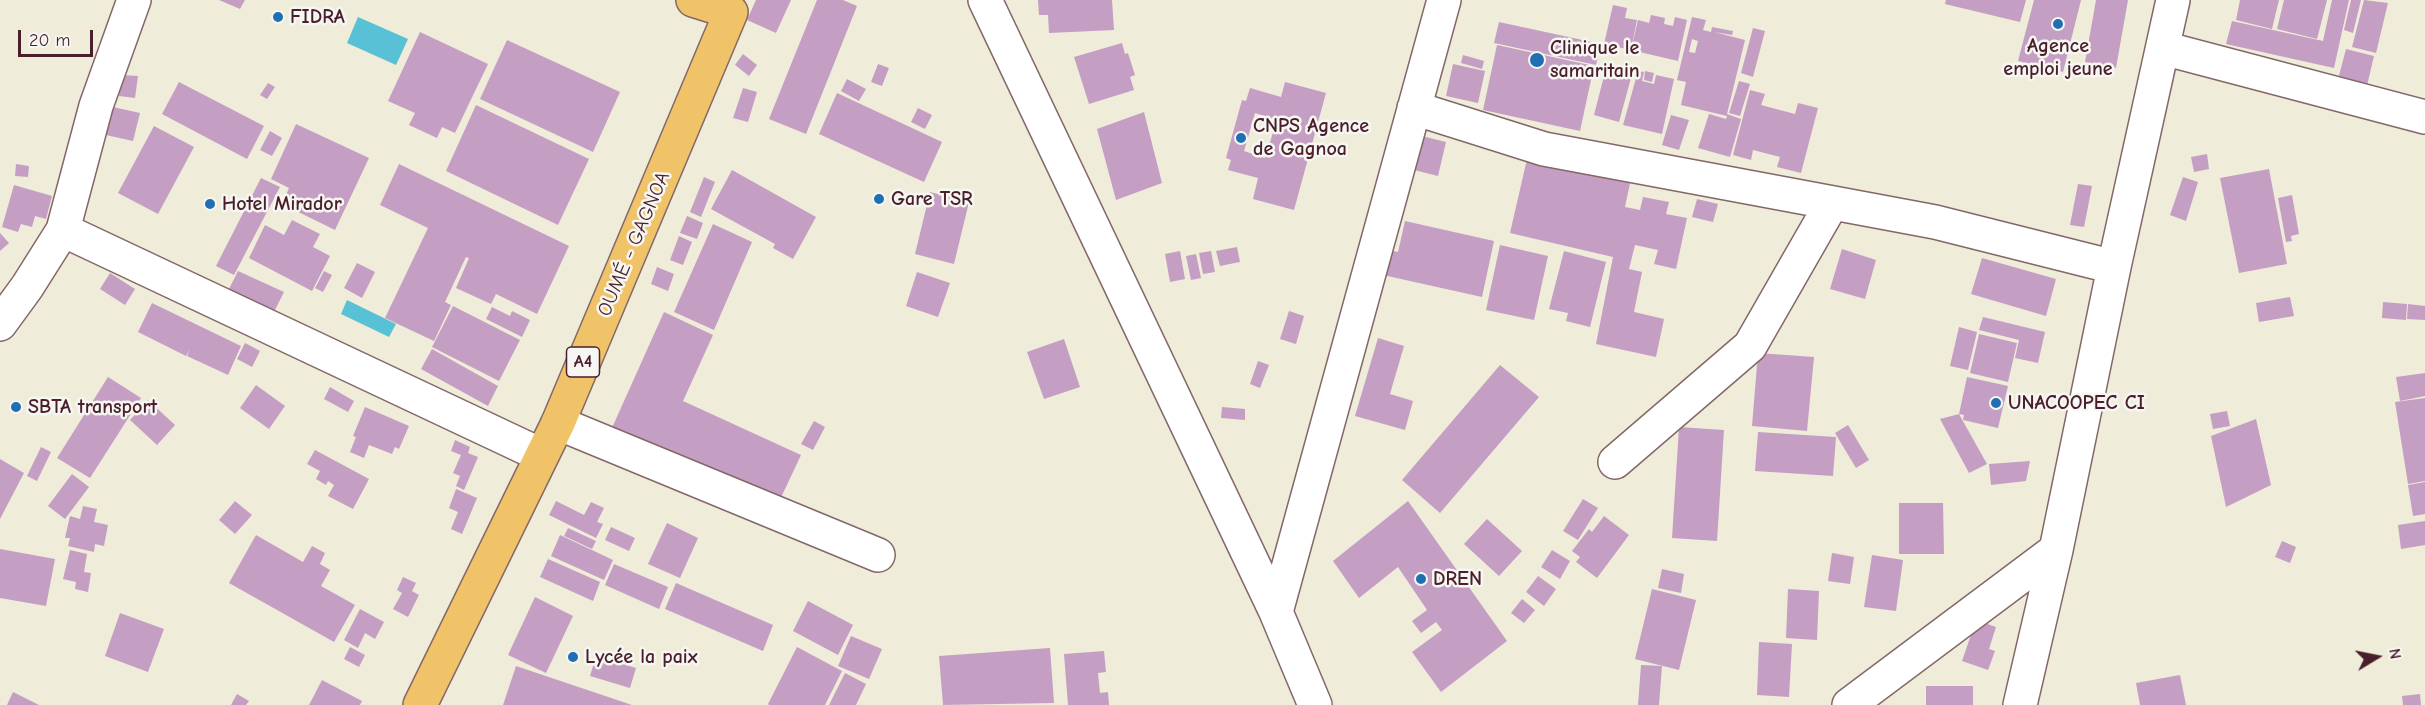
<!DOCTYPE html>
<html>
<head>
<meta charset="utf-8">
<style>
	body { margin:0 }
	#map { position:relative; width:2425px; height:705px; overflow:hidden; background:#efecda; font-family:"Comic Neue",sans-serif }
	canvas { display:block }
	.north { position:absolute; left:2347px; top:627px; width:60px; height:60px; -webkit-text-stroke:4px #f6f6f2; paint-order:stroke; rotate:80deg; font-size:16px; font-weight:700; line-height:24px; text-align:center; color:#4a1f2b }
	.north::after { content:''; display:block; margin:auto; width:21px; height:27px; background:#4a1f2b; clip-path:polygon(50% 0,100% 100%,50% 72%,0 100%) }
	.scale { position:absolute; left:18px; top:30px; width:75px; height:27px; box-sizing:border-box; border:3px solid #4a1f2b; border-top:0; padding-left:8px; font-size:18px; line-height:21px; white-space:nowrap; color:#4a1f2b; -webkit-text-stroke:4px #f6f6f2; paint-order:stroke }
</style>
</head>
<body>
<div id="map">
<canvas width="2425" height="705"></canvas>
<div class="north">N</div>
<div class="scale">20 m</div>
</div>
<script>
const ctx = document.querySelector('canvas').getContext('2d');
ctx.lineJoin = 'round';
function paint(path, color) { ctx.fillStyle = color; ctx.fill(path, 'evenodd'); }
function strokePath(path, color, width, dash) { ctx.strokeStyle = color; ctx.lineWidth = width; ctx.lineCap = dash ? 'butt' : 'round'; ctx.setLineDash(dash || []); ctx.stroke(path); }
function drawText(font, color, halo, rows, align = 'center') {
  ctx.font = font + ' "Comic Neue",sans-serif'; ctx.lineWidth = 5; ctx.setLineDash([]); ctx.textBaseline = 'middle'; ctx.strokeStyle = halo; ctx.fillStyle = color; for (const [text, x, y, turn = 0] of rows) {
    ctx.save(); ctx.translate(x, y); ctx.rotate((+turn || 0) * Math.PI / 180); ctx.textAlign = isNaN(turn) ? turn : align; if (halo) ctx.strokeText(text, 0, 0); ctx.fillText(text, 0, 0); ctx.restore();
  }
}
paint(new Path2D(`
	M358,17L408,39L396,65L347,43Z
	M347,300L396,324L389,337L341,314Z`), '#58c1d5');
paint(new Path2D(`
	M219,0H245L240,9Z
	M756,0H791L776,33L747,20Z
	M817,0H843L857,6L806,134L769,119Z
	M1038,0H1112L1114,30L1049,33L1048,15H1039Z
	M1946,0H2026L2020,22L1945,4Z
	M2034,0H2081L2063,72L2018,61Z
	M2096,0H2128L2116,68L2085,62Z
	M2240,0H2279L2272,29L2236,20Z
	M2284,0H2327L2317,39L2277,29Z
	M2332,0H2349L2334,68L2226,44L2232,21L2323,41Z
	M2351,0H2361L2353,33L2344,30Z
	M2364,0L2388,3L2376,53L2352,47Z
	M1613,5L1627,8L1625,18L1637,20L1631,50L1604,44Z
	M1651,15L1665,18L1664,24L1673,26L1675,17L1687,20L1678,61L1631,50L1638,20L1649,23Z
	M1692,17L1706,20L1703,30L1711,32L1712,27L1733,31L1732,35L1714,32L1745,40L1727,114L1741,119L1730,157L1698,148L1709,114L1726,119L1727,116L1681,105L1686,82L1677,80ZM1692,39L1698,41L1695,53L1689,52Z
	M1499,22L1601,44L1596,65L1494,43Z
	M1753,28L1765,31L1753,77L1741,73Z
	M420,32L488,64L455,133L442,127L437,138L409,125L415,113L388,101Z
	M507,40L620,92L593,152L480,99Z
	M1122,43L1125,54L1128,53L1135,75L1130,77L1134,90L1089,104L1074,57Z
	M1497,45L1594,66L1580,131L1483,110Z
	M2346,49L2374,56L2366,90L2337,83Z
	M743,54L757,65L749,76L735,65Z
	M1463,55L1484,61L1482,69L1461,63Z
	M878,64L889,68L882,86L871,82Z
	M1453,64L1485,71L1478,103L1446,96Z
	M1638,71L1644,72L1642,81L1654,84L1656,75L1674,79L1662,134L1623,125Z
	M1645,71L1654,73L1652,82L1644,80Z
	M122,75L138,76L135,98L119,96Z
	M1621,75L1631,78L1619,122L1594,115L1604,76L1619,80Z
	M847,79L866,89L859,101L841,91Z
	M1739,81L1750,84L1740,116L1729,113Z
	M179,82L264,126L247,159L162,114Z
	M1285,82L1326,93L1294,210L1253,199L1258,178L1228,170L1231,160L1226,158L1242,100L1246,101L1250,88L1281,97ZM1255,113L1277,120L1265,158L1244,151Z
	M268,83L275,87L267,99L260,95Z
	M743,88L757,92L748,122L733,118Z
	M1750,90L1765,94L1761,105L1795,114L1798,103L1818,108L1801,173L1777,167L1780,157L1753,150L1751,160L1733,155Z
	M837,93L942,142L924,182L819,134Z
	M476,105L589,159L558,225L446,171Z
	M113,107L140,113L133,141L106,135Z
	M918,108L932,115L925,129L911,122Z
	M1144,112L1162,183L1116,200L1097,129Z
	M1671,115L1689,120L1679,150L1662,145Z
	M296,124L369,158L335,230L282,204L289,188L271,179Z
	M154,126L194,147L158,214L118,193Z
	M270,131L282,138L272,156L260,150Z
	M1414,134L1446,142L1438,176L1406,168Z
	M2207,154L2209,169L2194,172L2191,157Z
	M1527,159L1630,183L1625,207L1640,210L1643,197L1669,202L1666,214L1687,218L1676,269L1654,264L1658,250L1635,245L1629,269L1642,272L1634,312L1664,319L1656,357L1596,344L1613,257L1510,233Z
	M16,164L29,166L28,177L15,176Z
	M399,164L569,246L537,314L496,294L491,304L456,288L469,258L466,257L445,302L451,305L434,341L385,318L428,228L380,205Z
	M2269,169L2287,264L2239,273L2220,178Z
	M732,170L816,217L793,259L773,248L775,244L711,209Z
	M704,177L715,182L701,217L690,212Z
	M2183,177L2198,182L2186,221L2170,215Z
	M261,178L280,187L234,275L216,266Z
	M2078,184L2092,186L2084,227L2070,225Z
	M14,185L52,196L46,219L35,216L32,227L21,224L18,232L2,227Z
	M930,192L969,202L954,264L915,254Z
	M2292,195L2299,234L2291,236L2292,241L2286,242L2278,198Z
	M1697,199L1718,204L1713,222L1692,217Z
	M687,216L703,223L697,239L680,233Z
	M292,220L320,234L313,247L330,256L312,291L249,258L265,225L284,235Z
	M1405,221L1494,241L1482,297L1383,275L1389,250L1398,252Z
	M713,224L752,242L714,330L674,312Z
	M0,233L9,243L0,251Z
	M679,236L692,242L683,265L670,260Z
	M1500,245L1548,256L1534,320L1486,310Z
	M1237,247L1240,262L1220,266L1216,251Z
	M1842,249L1876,260L1865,299L1830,289Z
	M1180,251L1185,279L1170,282L1165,254Z
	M1211,251L1215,272L1203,274L1199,253Z
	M1564,251L1606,262L1590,327L1566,321L1568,313L1549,309Z
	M1196,254L1201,278L1191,280L1186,256Z
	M1982,258L2056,279L2046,316L1971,294Z
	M357,263L375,272L362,298L344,288Z
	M657,267L674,274L668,291L651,284Z
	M238,271L284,292L273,314L227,293Z
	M324,271L332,275L323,292L315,288Z
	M917,272L950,283L938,317L906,306Z
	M110,273L135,289L125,305L100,289Z
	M2290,297L2294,316L2259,322L2256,303Z
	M2383,302L2407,304L2406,320L2382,318Z
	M152,303L241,346L228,375L187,356L190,349L186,356L138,332Z
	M2408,304L2425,306V320L2407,319Z
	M453,306L520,340L499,381L432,347Z
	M492,307L510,316L512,311L530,320L522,337L486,319Z
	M1289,311L1304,316L1296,344L1280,339Z
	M664,312L713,335L683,401L801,455L777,506L611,430Z
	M1983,317L2045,332L2038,363L2015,358L2019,340L1979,330Z
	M1959,327L1977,332L1968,370L1950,366Z
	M1979,334L2017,343L2008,382L1970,373Z
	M1378,338L1404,346L1390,394L1413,401L1405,430L1355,416Z
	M1064,339L1080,387L1044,399L1027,352Z
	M245,343L260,351L252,367L237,359Z
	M432,349L498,386L488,406L421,369Z
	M1758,353L1814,357L1807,431L1752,426Z
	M1258,361L1269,365L1260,388L1250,384Z
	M1500,365L1539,397L1440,513L1402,480Z
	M2425,373V396L2400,401L2396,377Z
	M108,377L141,398L90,478L57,458Z
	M1967,377L2008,386L1998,428L1963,420L1964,415L1959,414Z
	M256,385L285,406L269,429L240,408Z
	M330,387L354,401L348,412L324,399Z
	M2425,398V481L2408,484L2395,402Z
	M148,400L175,425L157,445L130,420Z
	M365,407L409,426L399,449L395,447L392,454L369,445L364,458L350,452L356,437L353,436Z
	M1222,407L1245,409V420L1221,418Z
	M2227,411L2230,426L2213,429L2210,414Z
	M1959,414L1987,464L1969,473L1940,419Z
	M2256,419L2271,485L2226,507L2211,436Z
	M814,421L825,427L813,450L801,444Z
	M1848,425L1869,460L1856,468L1835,433Z
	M1679,427L1724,430L1717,541L1672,538Z
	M1758,432L1836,437L1833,476L1755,471Z
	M455,440L470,447L468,453L478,457L464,490L456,486L460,476L453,473L461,455L451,451Z
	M41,447L51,452L37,481L27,476Z
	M315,450L369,479L353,509L328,496L334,485L328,481L326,485L316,479L320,471L307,464Z
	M0,459L24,473L0,519Z
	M2030,461L2026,481L1991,485L1989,464Z
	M72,474L89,487L65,519L48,506Z
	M2425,482V514L2413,516L2408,485Z
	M456,489L477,498L462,534L451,529L458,512L449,508Z
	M1583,499L1598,508L1578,540L1563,531Z
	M235,501L252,515L235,534L219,520Z
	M556,501L584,515L591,502L604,508L597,522L603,524L596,538L549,515Z
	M1408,501L1507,641L1441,692L1412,652L1442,630L1436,622L1421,633L1412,621L1427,610L1398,567L1359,598L1333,561Z
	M1899,503H1943L1944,554H1899Z
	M83,506L97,509L94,522L108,525L104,546L95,544L94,552L68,546L70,538H65L70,516L80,519Z
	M1604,516L1629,535L1597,578L1576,562L1580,557L1572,551L1589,529L1592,532Z
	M1487,519L1522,551L1499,576L1464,544Z
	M2425,521V545L2401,549L2398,525Z
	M667,523L698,538L680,578L648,564Z
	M611,527L635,538L629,551L605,540Z
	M568,528L596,541L592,549L564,536Z
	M256,535L303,562L312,546L325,553L320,564L330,570L321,586L355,605L334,642L229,583Z
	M560,535L613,560L604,580L551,556Z
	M2282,541L2296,547L2290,563L2275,557Z
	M0,549L55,559L46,606L0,598Z
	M70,550L87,554L84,572L91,573L88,592L75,589L76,582L63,579Z
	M1552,550L1570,561L1560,579L1541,567Z
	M1832,553L1854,557L1850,584L1828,581Z
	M1872,555L1903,560L1896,611L1864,607Z
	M548,559L600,582L593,601L540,577Z
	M614,564L668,587L659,609L605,585Z
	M1662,569L1684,574L1681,593L1658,588Z
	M1538,576L1556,589L1544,606L1526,592Z
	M403,577L416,583L412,591L419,595L408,617L393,609L402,593L397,590Z
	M676,583L773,625L763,651L665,609Z
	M1652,589L1696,600L1679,670L1635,659Z
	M1788,589L1819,591L1817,640L1786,638Z
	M535,597L573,616L546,673L508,655Z
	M1522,599L1535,610L1524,623L1511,613Z
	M808,601L853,625L838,655L793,631Z
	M360,609L384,622L375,639L365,633L358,648L344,640Z
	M120,613L164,629L148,672L105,656Z
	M1976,620L1996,627L1989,649L1995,651L1988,670L1962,661Z
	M851,636L882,649L869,679L838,666Z
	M1759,642L1792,644L1789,697L1757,695Z
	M350,647L365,655L359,667L344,659Z
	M797,647L842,671L825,705H769L768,704Z
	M1050,648L1054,703L943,705L939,656Z
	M1104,651L1106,672L1098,673L1100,693L1108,692L1109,705H1068L1064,654Z
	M596,656L636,668L630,688L590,676Z
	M1641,665L1662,666L1659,705H1638Z
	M516,666L632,705H503Z
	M845,673L866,684L856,705H829Z
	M2180,675L2186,705H2140L2136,683Z
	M322,680L362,701L360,705H309Z
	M1926,686H1973V705H1926Z
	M13,692L39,705H7Z
	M237,694L249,701L246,705H231Z
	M2420,694L2421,705H2403L2402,696Z`), '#c59ec4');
const minor = new Path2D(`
	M985,0L1276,612L1315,705
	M2163,48L2425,117
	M1414,108L1544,149L1935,222L2114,267
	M63,230L541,455
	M0,324L27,287L63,230L96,106L134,0
	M558,423L878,555
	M1615,462L1750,346L1832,203
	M1276,612L1444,0
	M1849,705L2056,550
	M2020,705L2056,550L2114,267L2173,0`);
const major = new Path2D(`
	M420,705L558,423L731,12L693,0`);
strokePath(minor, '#846768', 36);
strokePath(major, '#846768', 36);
strokePath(minor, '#fff', 33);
strokePath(major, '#f1c369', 33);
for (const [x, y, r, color] of [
	[278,17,6,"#1f6fb2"],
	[2058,24,6,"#1f6fb2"],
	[1537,60,8,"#1f6fb2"],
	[1241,138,6,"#1f6fb2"],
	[879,199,6,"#1f6fb2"],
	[210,204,6,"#1f6fb2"],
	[1996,403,6,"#1f6fb2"],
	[16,407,6,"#1f6fb2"],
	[1421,579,6,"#1f6fb2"],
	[573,657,6,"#1f6fb2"]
]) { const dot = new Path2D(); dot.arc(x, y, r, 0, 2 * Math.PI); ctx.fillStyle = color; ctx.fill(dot); strokePath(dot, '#f6f6f2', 2); }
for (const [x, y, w] of [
	[583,362,33]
]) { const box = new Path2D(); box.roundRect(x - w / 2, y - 15, w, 30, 4.5); ctx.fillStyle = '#f6f6f2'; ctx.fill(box); strokePath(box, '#4a1f2b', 1.5); }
drawText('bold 18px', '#4a1f2b', null, [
	["A4",583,362]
]);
drawText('bold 20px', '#4a1f2b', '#f6f6f2', [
	["FIDRA",290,17],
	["Agence",2058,46,"center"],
	["emploi jeune",2058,69,"center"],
	["Clinique le",1550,48],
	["samaritain",1550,71],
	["CNPS Agence",1253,126],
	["de Gagnoa",1253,149],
	["Gare TSR",891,199],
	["Hotel Mirador",222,204],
	["UNACOOPEC CI",2008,403],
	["SBTA transport",28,407],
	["DREN",1433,579],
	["Lycée la paix",585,657]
], 'left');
drawText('20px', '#4a1f2b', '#f6f6f2', [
	["OUMÉ - GAGNOA",634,244,-67]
]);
</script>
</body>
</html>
